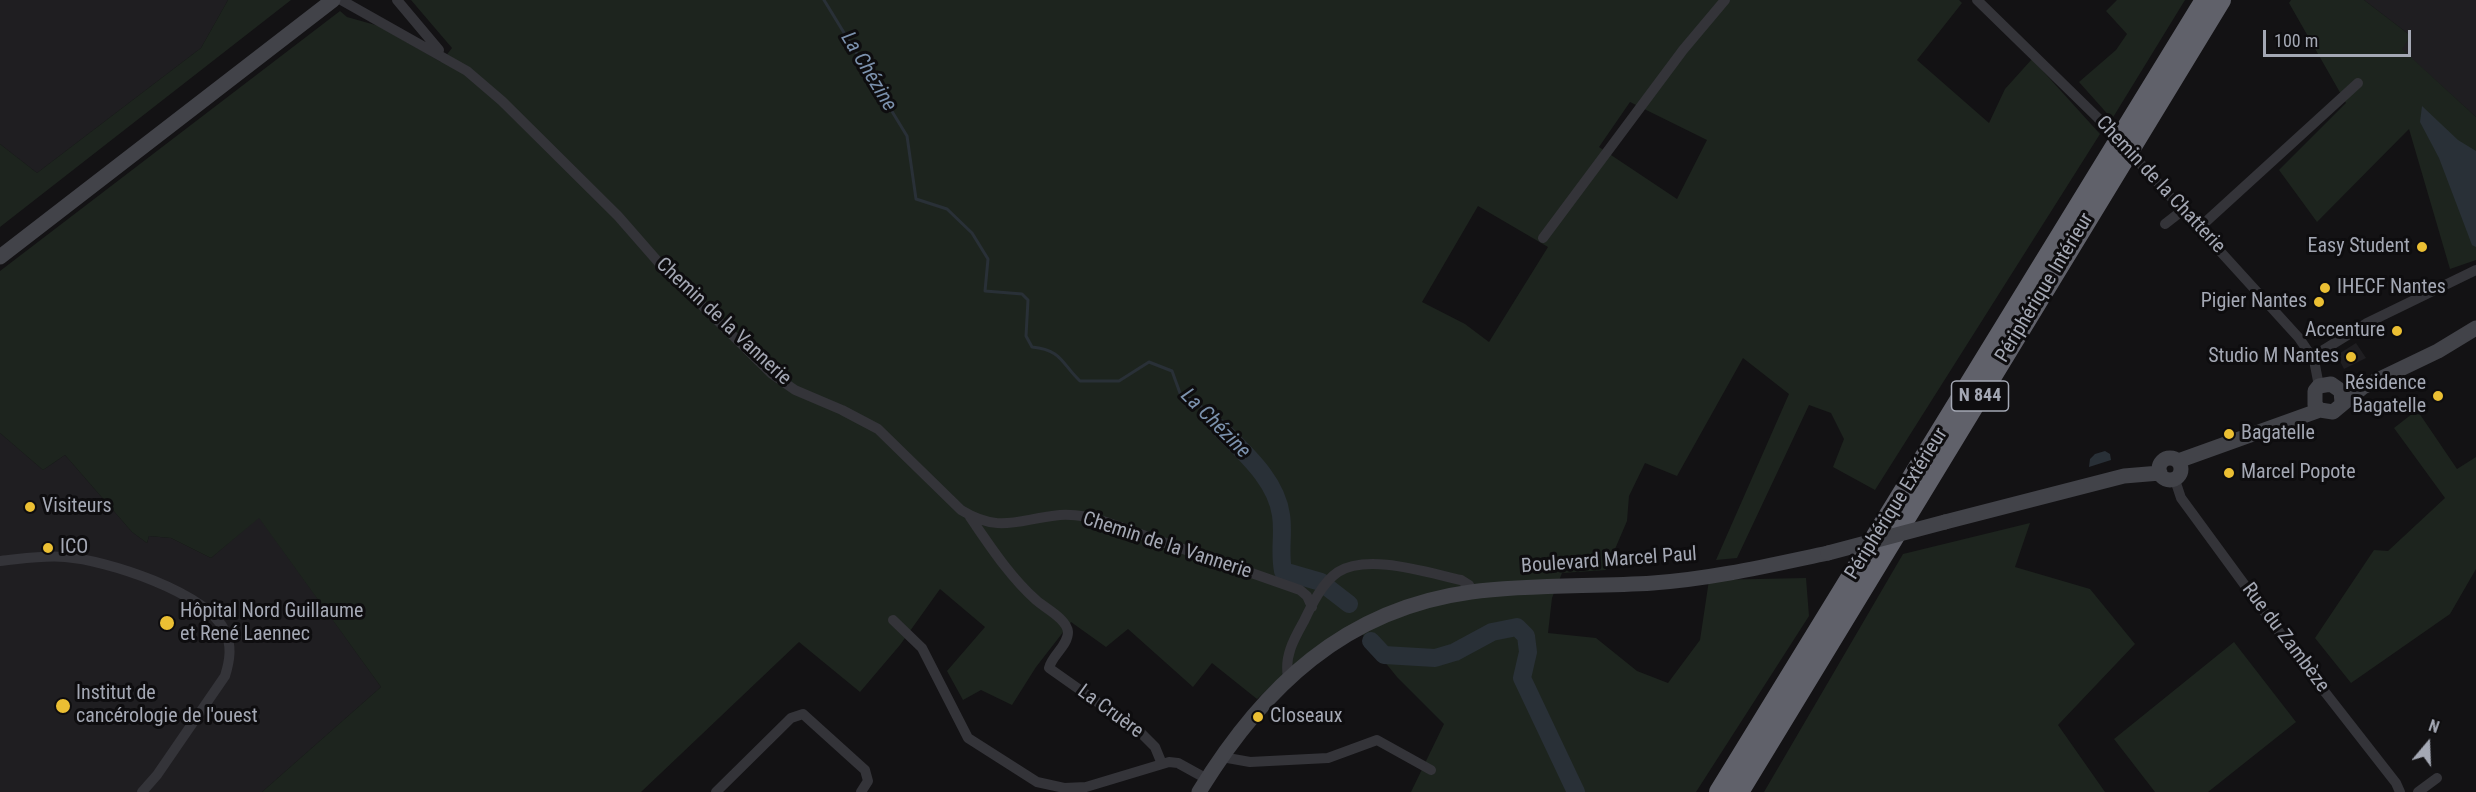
<!DOCTYPE html>
<html>
<head>
<meta charset="utf-8">
<style>
	body { margin:0 }
	#map { position:relative; width:2476px; height:792px; overflow:hidden; background:#131214; font-family:"Roboto Condensed",sans-serif }
	canvas { display:block }
	.north { position:absolute; left:2398px; top:714px; width:60px; height:60px; -webkit-text-stroke:4px #0e0d0f; paint-order:stroke; rotate:19deg; font-size:16px; font-weight:700; line-height:24px; text-align:center; color:#a4a8b4 }
	.north::after { content:''; display:block; margin:auto; width:21px; height:27px; background:#a4a8b4; clip-path:polygon(50% 0,100% 100%,50% 72%,0 100%) }
	.scale { position:absolute; left:2263px; top:30px; width:148px; height:27px; box-sizing:border-box; border:3px solid #a4a8b4; border-top:0; padding-left:8px; font-size:18px; line-height:21px; white-space:nowrap; color:#a4a8b4; -webkit-text-stroke:4px #0e0d0f; paint-order:stroke }
</style>
</head>
<body>
<div id="map">
<canvas width="2476" height="792"></canvas>
<div class="north">N</div>
<div class="scale">100 m</div>
</div>
<script>
const ctx = document.querySelector('canvas').getContext('2d');
ctx.lineJoin = 'round';
function paint(path, color) { ctx.fillStyle = color; ctx.fill(path, 'evenodd'); }
function strokePath(path, color, width, dash) { ctx.strokeStyle = color; ctx.lineWidth = width; ctx.lineCap = dash ? 'butt' : 'round'; ctx.setLineDash(dash || []); ctx.stroke(path); }
function drawText(font, color, halo, rows, align = 'center') {
  ctx.font = font + ' "Roboto Condensed",sans-serif'; ctx.lineWidth = 6; ctx.setLineDash([]); ctx.textBaseline = 'middle'; ctx.strokeStyle = halo; ctx.fillStyle = color; for (const [text, x, y, turn = 0] of rows) {
    ctx.save(); ctx.translate(x, y); ctx.rotate((+turn || 0) * Math.PI / 180); ctx.textAlign = isNaN(turn) ? turn : align; if (halo) ctx.strokeText(text, 0, 0); ctx.fillText(text, 0, 0); ctx.restore();
  }
}
paint(new Path2D(`
	M0,0H228L201,48L37,173L0,144Z
	M2364,0H2476V117L2401,49L2411,36Z
	M2356,343L2366,358L2344,369L2337,355Z
	M0,433L43,470L65,455L132,532L147,543L149,536L171,538L211,558L259,517L381,687L262,792H0Z`), '#1f1e21');
paint(new Path2D(`
	M228,0H291L0,227V144L37,173L201,48Z
	M411,0H1959L1962,3L1917,60L1989,123L2005,89L2032,59L2100,134L1875,490L1833,467L1844,439L1831,413L1809,405L1737,558L1716,560L1789,394L1743,358L1677,476L1645,463L1629,496L1627,521L1606,570L1562,573L1552,598L1548,633L1596,638L1637,671L1668,683L1700,640L1709,580L1806,578L1809,616L1696,792H1411L1444,724L1397,677L1354,624L1309,652L1257,699L1212,663L1193,687L1128,629L1106,647L1071,622L1036,667L1012,705L981,690L963,700L947,671L985,627L940,589L900,645L860,692L799,642L641,792H262L381,687L259,518L211,558L171,538L149,536L147,543L132,532L65,455L43,470L0,433V271L340,11L347,17L379,26L441,62L452,48ZM1630,102L1707,140L1677,199L1599,147ZM1478,206L1548,247L1489,342L1465,324L1422,302Z
	M2117,0H2185L2112,119L2079,82L2116,50L2127,34L2106,11Z
	M2291,0H2364L2411,36L2402,49L2476,117V260L2450,269L2409,129L2317,222L2279,170L2346,103L2289,3Z
	M2417,410L2457,469L2476,457V569L2450,614L2351,683L2315,638L2374,550L2388,551L2445,498L2394,428Z
	M2030,523L2015,567L2090,589L2135,644L2058,725L2105,792H1764L1903,554Z
	M2234,642L2296,722L2208,792H2155L2114,739Z`), '#1d241e');
paint(new Path2D(`
	M2422,106L2458,140L2476,151V247L2472,245L2439,158L2420,122Z
	M2105,451L2110,454L2111,460L2089,467L2090,459L2095,454Z`), '#293037');
strokePath(new Path2D(`
	M824,0L907,136L916,199L947,209L972,233L988,259L985,291L1022,294L1028,300L1026,336L1032,347C1062,350 1061,363 1080,381H1119L1149,362L1172,371L1180,393L1199,404L1220,428`), '#293037', 3);
strokePath(new Path2D(`
	M1220,428C1243,452 1276,479 1281,515C1284,534 1279,550 1283,571L1321,582
	M1327,587L1349,604
	M1371,641L1384,655L1435,658L1455,652L1492,632L1517,627L1526,636L1528,652L1522,678L1576,792`), '#293037', 18);
strokePath(new Path2D(`
	M341,0L467,71L502,101L618,216L660,264L772,374L795,390L842,410L878,429L961,510C1000,534 1018,519 1060,515C1076,514 1091,517 1106,522L1300,590L1307,596L1312,607
	M397,0L439,50
	M1977,0L2099,119
	M2148,172L2299,338L2314,360L2319,386
	M2165,224L2183,210
	M2199,228L2358,83
	M1543,238L1683,50L1725,0
	M2312,357L2367,323L2476,270
	M2175,480L2181,498L2296,655L2396,783L2400,792
	M970,517C990,546 1010,577 1036,600C1045,608 1067,619 1068,632C1068,646 1052,655 1049,668L1141,733L1155,747L1162,764
	M0,561C21,559 43,555 65,557C106,560 206,592 225,631C232,646 230,660 225,676L157,775L142,792
	M893,620L922,648L968,738L1037,782L1064,788L1086,787L1169,762L1178,763L1207,779
	M1288,677C1284,656 1294,639 1304,621C1312,604 1323,582 1338,572C1368,553 1428,573 1461,580L1469,585L1473,592
	M1222,757L1250,762L1328,758L1377,740L1431,770
	M716,792L791,718L803,714L865,770L868,781L861,792
	M2418,792L2437,778`), '#343439', 10);
strokePath(new Path2D(`
	M0,257L333,0
	M2342,403L2341,391L2331,384L2319,386L2315,391V405L2320,410L2333,412L2363,387L2438,351L2476,328
	M2159 469a11 11 0 1 1 22 0a11 11 0 1 1-22 0Z
	M2178,461L2320,410
	M1945,522L2124,476L2160,473
	M1199,792C1263,687 1345,609 1471,592C1531,584 1593,587 1653,583C1712,579 1771,565 1828,553`), '#424349', 15);
strokePath(new Path2D(`
	M1719,792L2205,0
	M1739,792L2221,0`), '#60616a', 20);
strokePath(new Path2D(`
	M2099,119L2148,172`), '#343439', 10);
strokePath(new Path2D(`
	M1828,553L1945,522`), '#424349', 15);
for (const [x, y, r, color] of [
	[2422,247,6,"#ebbf33"],
	[2325,288,6,"#ebbf33"],
	[2319,302,6,"#ebbf33"],
	[2397,331,6,"#ebbf33"],
	[2351,357,6,"#ebbf33"],
	[2438,396,6,"#ebbf33"],
	[2229,434,6,"#ebbf33"],
	[2229,473,6,"#ebbf33"],
	[30,507,6,"#ebbf33"],
	[48,548,6,"#ebbf33"],
	[167,623,8,"#ebbf33"],
	[63,706,8,"#ebbf33"],
	[1258,717,6,"#ebbf33"]
]) { const dot = new Path2D(); dot.arc(x, y, r, 0, 2 * Math.PI); ctx.fillStyle = color; ctx.fill(dot); strokePath(dot, '#0e0d0f', 2); }
for (const [x, y, w] of [
	[1980,396,57]
]) { const box = new Path2D(); box.roundRect(x - w / 2, y - 15, w, 30, 4.5); ctx.fillStyle = '#0e0d0f'; ctx.fill(box); strokePath(box, '#a4a8b4', 1.5); }
drawText('bold 18px', '#a4a8b4', null, [
	["N 844",1980,396]
]);
drawText('20px', '#a4a8b4', '#0e0d0f', [
	["Chemin de la Chatterie",2160,185,47],
	["Périphérique Intérieur",2045,288,-59],
	["Chemin de la Vannerie",723,322,43],
	["Périphérique Extérieur",1897,504,-58],
	["Chemin de la Vannerie",1167,546,18],
	["Boulevard Marcel Paul",1609,561,-4],
	["Rue du Zambèze",2285,638,53],
	["La Cruère",1110,712,36]
]);
drawText('20px', '#a4a8b4', '#0e0d0f', [
	["Easy Student",2410,247,"right"],
	["IHECF Nantes",2337,288],
	["Pigier Nantes",2307,302,"right"],
	["Accenture",2385,331,"right"],
	["Studio M Nantes",2339,357,"right"],
	["Résidence",2426,384,"right"],
	["Bagatelle",2426,407,"right"],
	["Bagatelle",2241,434],
	["Marcel Popote",2241,473],
	["Visiteurs",42,507],
	["ICO",60,548],
	["Hôpital Nord Guillaume",180,612],
	["et René Laennec",180,635],
	["Institut de",76,694],
	["cancérologie de l'ouest",76,717],
	["Closeaux",1270,717]
], 'left');
drawText('italic 21px', '#7c92ae', '#0e0d0f', [
	["La Chézine",868,72,59],
	["La Chézine",1215,424,45]
]);
</script>
</body>
</html>
